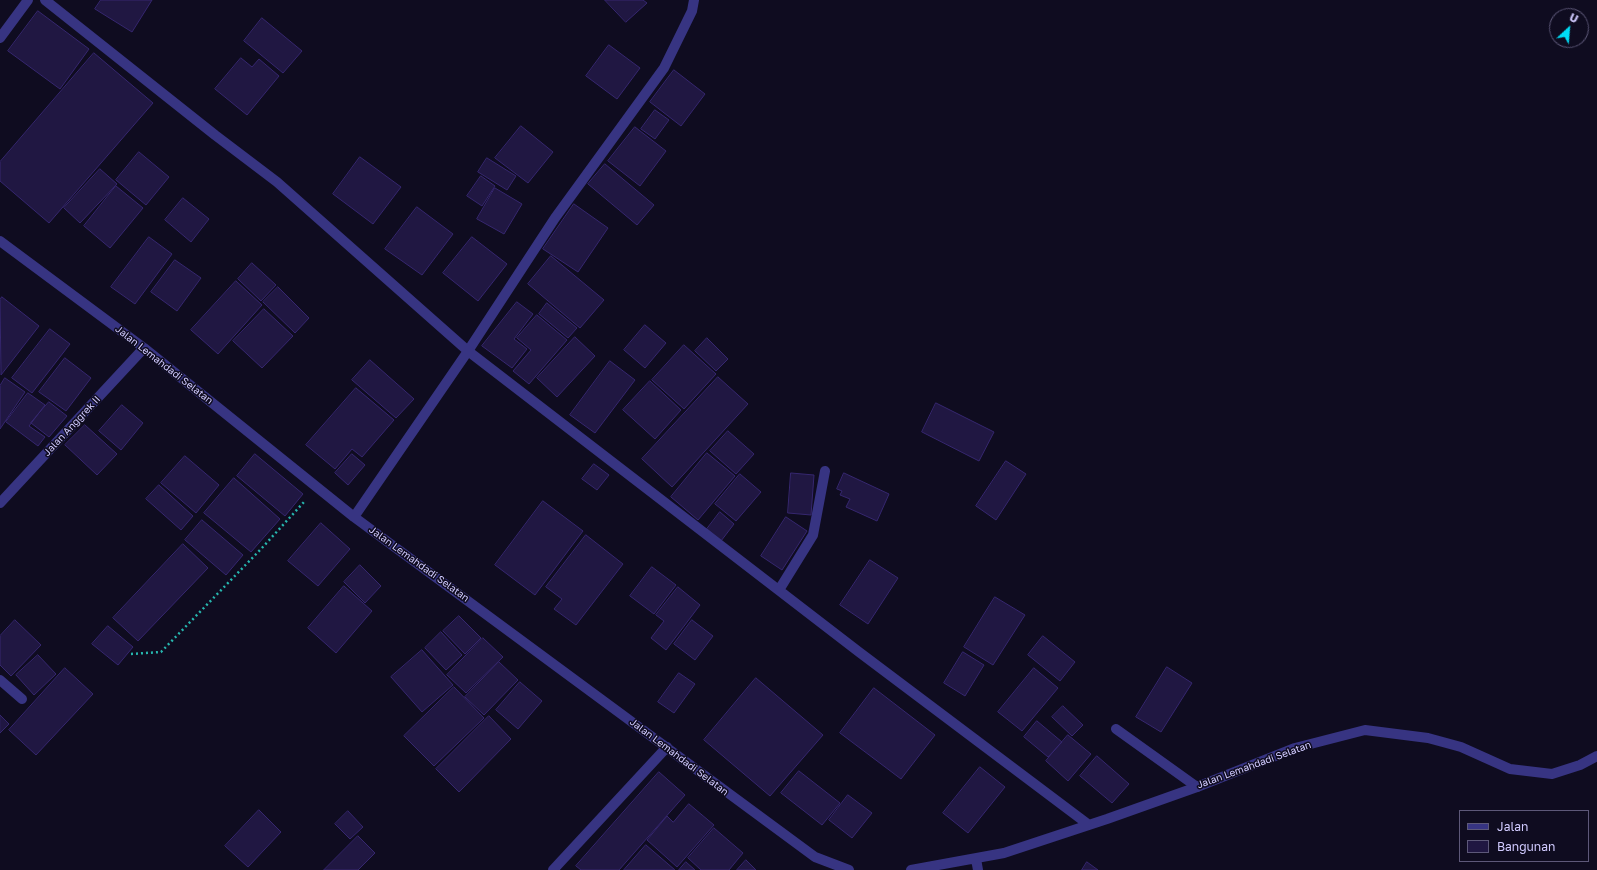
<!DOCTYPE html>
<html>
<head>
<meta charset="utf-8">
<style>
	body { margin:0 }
	#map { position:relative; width:1597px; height:870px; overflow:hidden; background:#0f0c20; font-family:"Golos Text",sans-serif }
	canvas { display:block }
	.legend { position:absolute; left:1459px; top:810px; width:130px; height:52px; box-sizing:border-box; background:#0f0c20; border:1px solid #5d5879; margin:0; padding:5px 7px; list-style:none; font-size:12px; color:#d1cbff }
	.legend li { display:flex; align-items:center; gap:8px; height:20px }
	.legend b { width:20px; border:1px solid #5d5879 }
	.north { position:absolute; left:1549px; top:8px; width:40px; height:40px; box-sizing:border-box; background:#0f0c20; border:1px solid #5d5879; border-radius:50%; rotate:26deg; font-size:11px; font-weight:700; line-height:16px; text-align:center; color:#d1cbff }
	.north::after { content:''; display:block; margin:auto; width:14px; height:18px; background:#00dcf6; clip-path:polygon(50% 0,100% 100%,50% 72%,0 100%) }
</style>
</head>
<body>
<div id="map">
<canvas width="1597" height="870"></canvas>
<ul class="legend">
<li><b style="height:5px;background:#373482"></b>Jalan</li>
<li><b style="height:11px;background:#201742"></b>Bangunan</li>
</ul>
<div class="north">U</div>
</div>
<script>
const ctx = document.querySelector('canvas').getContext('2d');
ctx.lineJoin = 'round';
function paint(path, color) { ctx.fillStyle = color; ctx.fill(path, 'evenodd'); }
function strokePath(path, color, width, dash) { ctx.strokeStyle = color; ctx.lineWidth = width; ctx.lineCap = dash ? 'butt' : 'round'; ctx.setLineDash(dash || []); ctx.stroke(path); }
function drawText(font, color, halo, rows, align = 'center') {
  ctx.font = font + ' "Golos Text",sans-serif'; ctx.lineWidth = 3; ctx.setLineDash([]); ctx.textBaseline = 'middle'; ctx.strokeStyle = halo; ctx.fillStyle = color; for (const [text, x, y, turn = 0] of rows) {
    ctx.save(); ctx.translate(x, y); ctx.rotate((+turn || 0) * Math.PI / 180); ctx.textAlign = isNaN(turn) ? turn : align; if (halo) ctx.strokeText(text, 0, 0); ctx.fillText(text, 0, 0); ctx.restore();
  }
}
const building = new Path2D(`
	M101,0H152L132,32L95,9Z
	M605,0H643L647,3L626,22Z
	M38,11L89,49L60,89L8,51Z
	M262,18L302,51L283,73L244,41Z
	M609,45L640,68L617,99L586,76Z
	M94,53L153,103L49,223L0,181V162Z
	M241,58L252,67L259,59L279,76L247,115L215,89Z
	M674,70L705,94L681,126L650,102Z
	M655,110L669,120L655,139L641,129Z
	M521,126L553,152L528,183L495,158Z
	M635,127L666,151L640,186L608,161Z
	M139,152L169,177L146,205L116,180Z
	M360,157L401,187L373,224L333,194Z
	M487,158L516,176L507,190L478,172Z
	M605,164L654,205L637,225L588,184Z
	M100,169L117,184L80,223L64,208Z
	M481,176L495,186L482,206L467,196Z
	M116,186L143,208L110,248L84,226Z
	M495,188L522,204L504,234L477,219Z
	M183,198L209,219L191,242L165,220Z
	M574,204L608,228L578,272L543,249Z
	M417,207L453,234L422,275L385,249Z
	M149,237L172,254L135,304L111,287Z
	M472,237L507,264L478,301L443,273Z
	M551,256L604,300L580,328L528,284Z
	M175,260L201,278L177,311L151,292Z
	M252,263L276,285L261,301L238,279Z
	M236,281L262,305L218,354L191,330Z
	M278,287L309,318L295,333L263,302Z
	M2,297L39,326L1,375L0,300Z
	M517,302L533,314L514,339L527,349L512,368L482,346Z
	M547,303L577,328L568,338L539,314Z
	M264,309L293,336L262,368L233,341Z
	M537,315L567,340L529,384L513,371L531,350L517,338Z
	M645,325L666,343L645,368L624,350Z
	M50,329L70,344L32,393L12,378Z
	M575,337L595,356L557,397L537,378Z
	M707,338L728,359L716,371L695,351Z
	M684,345L716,374L684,409L652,380Z
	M65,358L91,378L66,411L39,392Z
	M370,360L414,399L396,418L352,380Z
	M610,361L635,380L595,433L570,415Z
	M718,377L748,404L672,487L642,459Z
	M5,378L25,392L0,429V386Z
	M650,381L681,410L655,439L623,410Z
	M356,388L394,420L362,457L352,449L335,469L306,445Z
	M28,393L45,405L29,426L45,437L38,446L6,422Z
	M49,402L67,416L49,437L31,423Z
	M936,403L994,432L979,461L922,432Z
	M122,405L143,423L121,450L99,431Z
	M85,425L117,454L97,475L65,445Z
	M728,431L754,454L736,474L710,451Z
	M707,453L735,476L698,520L671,497Z
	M255,454L303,494L285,516L237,476Z
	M352,454L365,465L348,485L335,473Z
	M185,456L219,485L196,513L161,483Z
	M1006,461L1026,474L996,520L976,506Z
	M594,464L609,475L597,490L582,479Z
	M791,473L814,475L811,515L788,513Z
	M844,473L889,494L877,521L846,507L850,499L840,495L842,491L837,489Z
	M740,474L761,492L736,521L715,504Z
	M234,478L280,519L251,552L204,513Z
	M159,485L193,516L181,530L146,499Z
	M543,501L583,531L535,595L495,565Z
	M720,512L734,524L721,541L707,529Z
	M786,517L807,531L782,570L761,556Z
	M202,520L243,555L226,575L185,540Z
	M321,523L350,549L318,586L288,561Z
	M586,535L623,564L576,625L554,609L562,599L546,587Z
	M183,544L208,568L138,641L113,618Z
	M870,560L898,578L868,624L840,605Z
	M360,565L381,586L365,603L344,582Z
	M652,567L676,585L654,614L630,596Z
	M344,586L372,611L336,653L308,628Z
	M678,587L700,605L666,650L651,638L664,621L656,615Z
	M995,597L1025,615L993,665L964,647Z
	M459,616L481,638L465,654L443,631Z
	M15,620L41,645L11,676L0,665V636Z
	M692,620L713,636L695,660L674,644Z
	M108,626L133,647L118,665L92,644Z
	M441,632L462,655L446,670L425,648Z
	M1043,636L1075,662L1060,681L1028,655Z
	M483,638L503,657L466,693L447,675Z
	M422,650L453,685L422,712L391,677Z
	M963,652L984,665L965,696L944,683Z
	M38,655L56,674L34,695L16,675Z
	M499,662L518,680L484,715L465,697Z
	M1167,667L1192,683L1161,732L1136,717Z
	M65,668L93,694L36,755L9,730Z
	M1034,668L1058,688L1022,731L998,712Z
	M679,673L695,684L674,713L658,702Z
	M756,678L823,735L770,796L704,740Z
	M520,682L542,701L518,729L496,710Z
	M454,687L484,718L434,766L404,736Z
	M874,688L935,735L901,779L840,733Z
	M1063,706L1083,725L1072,736L1052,717Z
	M0,715L9,724L0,733Z
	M489,716L511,739L459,792L436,769Z
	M1037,721L1062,742L1048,757L1024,737Z
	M1068,735L1091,754L1068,781L1046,761Z
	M1097,756L1129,784L1112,803L1080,776Z
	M980,767L1005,787L968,833L943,813Z
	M799,771L840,803L822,825L781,793Z
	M659,772L685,795L619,870H581L576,866Z
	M848,795L872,813L852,838L829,820Z
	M689,804L714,825L677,867L647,840L667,816L673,822Z
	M259,810L281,832L248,867L225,846Z
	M348,811L363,827L350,839L335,824Z
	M714,828L743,853L729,870H701L688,858Z
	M358,836L375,853L358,870H324Z
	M646,845L675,870H624Z
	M746,860L756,870H737Z
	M686,862L695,870H679Z
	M1087,862L1098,870H1082Z`);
paint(building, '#201742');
strokePath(building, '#36276f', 1);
strokePath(new Path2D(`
	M131,654L161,652L261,549L304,502`), '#27b6ae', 2.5, [2, 3]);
strokePath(new Path2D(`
	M468,351L555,218L664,68L692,11L694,0
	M1116,729L1197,787`), '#373482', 10);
strokePath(new Path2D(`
	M45,0L215,135L277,182L468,351L859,652L1089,825
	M0,38L28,0
	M0,241L144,348L354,517L815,857L849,870
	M0,503L144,348
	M354,517L468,351
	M779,590L813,535L825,471
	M0,680L22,699
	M976,859L978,870
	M553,870L667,747
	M911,870L1004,853L1107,819L1197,787L1295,748L1365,730L1428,738L1461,747L1510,769L1552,774L1580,765L1597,756`), '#373482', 10);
drawText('10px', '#d1cbff', '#0f0c20', [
	["Jalan Lemahdadi Selatan",164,365,38],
	["Jalan Anggrek II",72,426,-47],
	["Jalan Lemahdadi Selatan",419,564,36],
	["Jalan Lemahdadi Selatan",679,757,37],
	["Jalan Lemahdadi Selatan",1254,765,-20]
]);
</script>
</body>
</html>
